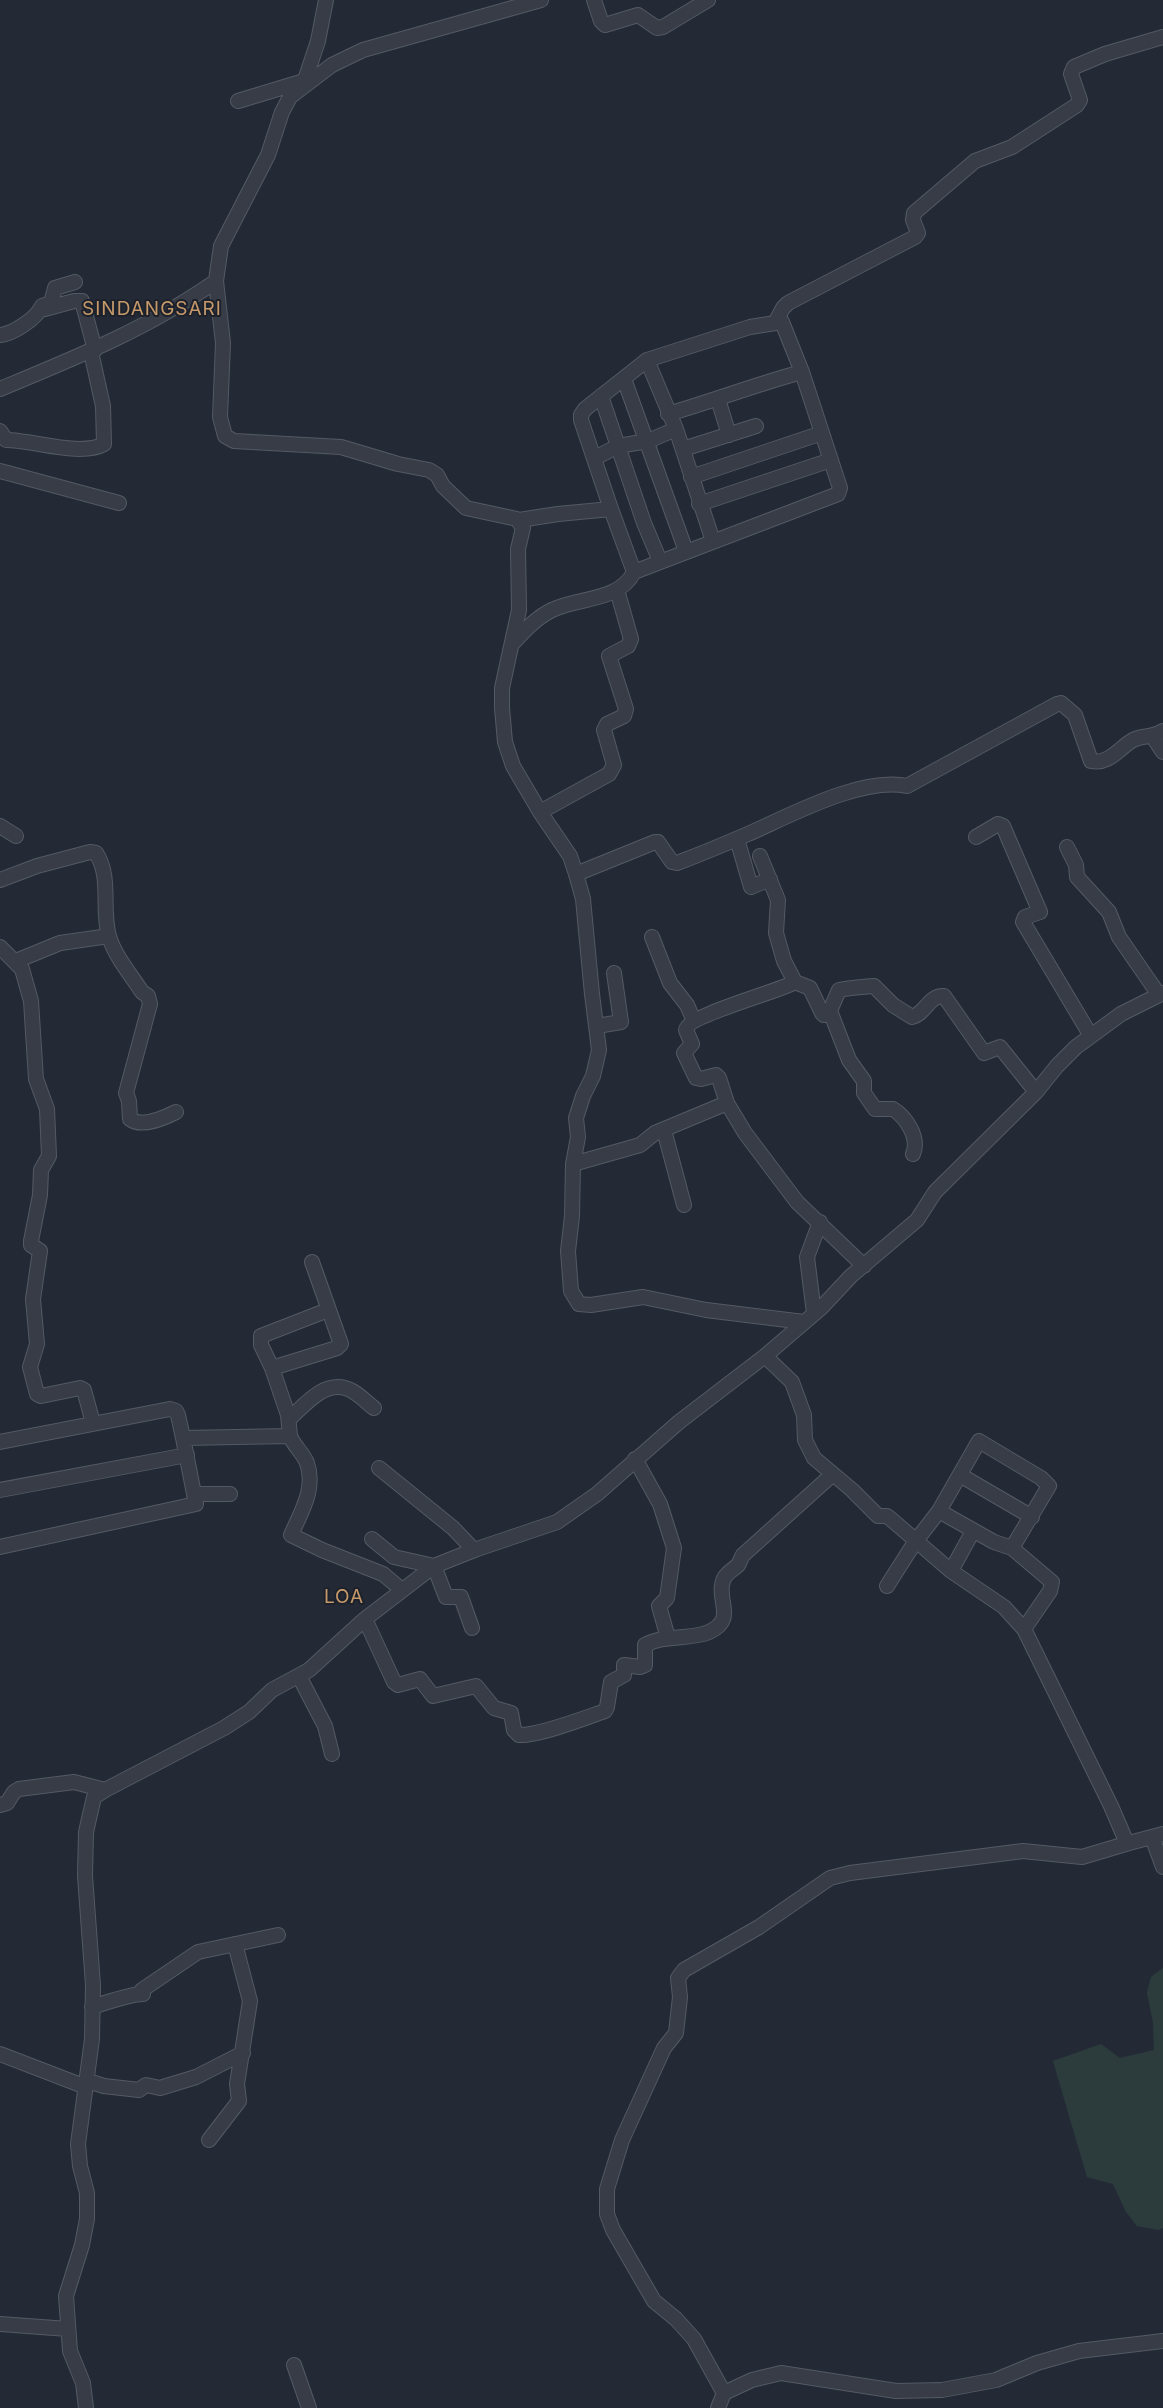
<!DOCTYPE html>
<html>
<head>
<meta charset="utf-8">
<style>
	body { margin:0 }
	canvas { display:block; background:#232a35 }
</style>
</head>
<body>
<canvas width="1163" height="2408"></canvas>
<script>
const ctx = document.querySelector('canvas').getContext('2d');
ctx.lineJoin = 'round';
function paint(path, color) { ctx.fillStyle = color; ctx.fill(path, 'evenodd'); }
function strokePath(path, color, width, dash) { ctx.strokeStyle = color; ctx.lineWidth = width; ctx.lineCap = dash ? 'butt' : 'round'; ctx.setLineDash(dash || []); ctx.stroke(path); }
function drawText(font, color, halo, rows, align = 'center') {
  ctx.font = font + ' Inter,sans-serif'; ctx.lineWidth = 4; ctx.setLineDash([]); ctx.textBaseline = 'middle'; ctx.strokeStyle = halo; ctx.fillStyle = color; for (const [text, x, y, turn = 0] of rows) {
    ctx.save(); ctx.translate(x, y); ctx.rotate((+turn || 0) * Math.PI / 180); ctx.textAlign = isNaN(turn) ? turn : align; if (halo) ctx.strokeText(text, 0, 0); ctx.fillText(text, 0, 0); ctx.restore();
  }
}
paint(new Path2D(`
	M1163,1968V2228L1158,2230L1137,2226L1126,2212L1113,2184L1087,2177L1053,2061L1101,2044L1120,2058L1154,2050L1153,2022L1147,1993L1151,1977Z`), '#2c3c3d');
const minor = new Path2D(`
	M594,0L601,21L605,25L638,15L657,28L663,27L708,0
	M303,86L318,41L326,0
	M238,101L304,81
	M216,281L223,343L220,417L225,436L234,441L341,447L398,464L429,470L437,475L443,486L466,508L517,519L523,528L518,549L519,610L502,688V708L505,742L513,766L540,812L570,856L576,874L583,899L592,994L599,1050L593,1076L583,1096L576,1118L578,1137L573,1164L572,1216L568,1251L571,1291L579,1304L591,1305L643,1297L706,1310L804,1322
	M45,309L74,301H82L95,350
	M775,323L783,308L788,303L915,237L918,233L913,220L914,213L975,161L1012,147L1077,105L1080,100L1071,74L1074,67L1105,54L1163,37
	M0,335C13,334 37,318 42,306L51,303L55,288L75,282
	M647,360L676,429L713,541
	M624,379L686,551
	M0,389C75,358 149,328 216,281L221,246L268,155L282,112L290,97L332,65L363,50L541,0
	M601,396L644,523L660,561
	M718,399L729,435
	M668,414C713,401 757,384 802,372
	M0,431L6,440C33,440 81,457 104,444L103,406L91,352
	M683,449L756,426
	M595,458L618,446L648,441L676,429
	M0,471L119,503
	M691,477L822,433
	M699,504L831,460
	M611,509L581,420V415L585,409L647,360L750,327L782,322L802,372L840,488L838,494L634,572
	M513,643C525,630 536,618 552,610C578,597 619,602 634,572L611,509L558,514L519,520
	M1153,737L1163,752
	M540,812L609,774L614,765L604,730L607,724L624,716L626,709L609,656L628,646L631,639L617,590
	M0,826L16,836
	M976,837L998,824L1003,826L1040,912L1025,917L1023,922L1091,1036
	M737,839L751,887L770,879
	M1067,847L1076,865L1077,877L1109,912L1119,937L1159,995
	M760,856L778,900L776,933L784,961L795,982L810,988L822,1013L824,1015L829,1013L839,990C842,989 868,986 874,986L893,1005L912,1017C925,1014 929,995 944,996L984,1053L1000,1047L1036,1092
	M576,874L655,842H658L672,862L677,863C701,854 725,844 748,834C789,816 862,776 907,786L1057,704L1061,703L1075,715L1091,761C1109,765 1119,748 1133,740C1143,735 1151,738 1163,731
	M0,880L37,866L90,852L96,853C112,877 101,909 109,936C114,955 131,975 142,992L148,996L150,1004L126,1093L129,1101L130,1119C142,1128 164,1118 176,1112
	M652,937L670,983L687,1005L694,1021
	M0,947L22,969L31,1001L36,1079L47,1109L49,1156L41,1170L40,1195L31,1241V1245L40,1251L33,1299L37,1344L30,1367L37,1394L41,1396L80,1388L84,1390L93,1423
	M16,961L60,943L109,936
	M795,982C778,992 688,1015 686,1030L692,1044L684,1053L696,1078L701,1079L716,1075L719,1078L727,1103L745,1133L797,1202L864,1266
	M830,1011L849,1060L864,1081V1093L875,1109H893C906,1117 920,1138 913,1154
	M597,1026L621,1022L614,973
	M664,1130L684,1205
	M573,1164L640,1145L655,1133L727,1103
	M814,1313L807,1257L820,1222
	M765,1356L792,1382L804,1415L805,1440L814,1458L852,1490L878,1516H887L892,1520L951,1571L1004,1607L1024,1629L1111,1806L1126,1841L1129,1843L1163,1834
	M272,1368L261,1345V1336L328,1310
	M289,1419C304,1406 322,1382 345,1388C355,1390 366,1402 374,1408
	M290,1436L288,1415L272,1368L337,1348L341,1344L312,1262
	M0,1442L170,1409L176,1411L178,1415L183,1438
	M635,1459L660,1504L674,1548L667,1598L659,1606L668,1638
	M379,1468L453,1528L473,1549H477
	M960,1475L1032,1517
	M0,1490L187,1455
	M195,1494H230
	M939,1511L994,1542L1012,1548L1052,1582L1050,1591L1024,1629
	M372,1539L394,1557L434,1566L446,1597H461L472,1628
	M0,1547L196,1504L183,1438L290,1436C294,1446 303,1453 307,1463C316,1489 301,1512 291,1535L322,1550L383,1574L402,1590
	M951,1571L973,1531
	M887,1586L915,1542L939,1511L979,1441L1041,1478L1049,1486L1012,1548
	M365,1619L394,1682L398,1685L420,1679L433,1696L476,1686L494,1708L511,1713L514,1730L519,1735C538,1736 585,1718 605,1711L607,1707L611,1682L624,1675V1665L640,1667L645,1665V1645C665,1634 691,1640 709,1632C735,1620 719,1604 722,1585C724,1573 731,1572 738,1565C740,1562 741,1558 743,1555L833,1474
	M299,1676L325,1726L332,1754
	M0,1805L7,1803L14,1792L19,1789L74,1782L105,1790
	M1152,1837L1163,1867
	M92,2007C106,2003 129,1994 143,1994L142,1990L198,1952L278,1935
	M0,2054L86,2087
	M88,2081L104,2086L139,2090L146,2085L160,2088L196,2077L243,2053
	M209,2140L239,2101L237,2084L250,2001L235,1944
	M0,2324L68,2329
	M294,2365L309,2408
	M724,2393L694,2339L676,2319L654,2301L613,2230L607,2214V2189L622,2140L664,2048L676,2033L680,1997L678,1978L684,1970L759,1927L830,1878L850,1873L1023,1851L1082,1857L1129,1843
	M86,2408L83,2383L70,2351L66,2296L82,2245L87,2219V2193L80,2166L78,2144L92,2039L93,1985L85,1876L86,1832L94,1797L105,1790L224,1728L249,1712L272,1690L309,1670L365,1619L434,1566L477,1549L557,1522L597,1494L679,1422L765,1356L821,1308L851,1276L917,1220L935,1192L1036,1092L1057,1066L1076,1047L1121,1014L1163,993
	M718,2408L724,2393L752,2380L781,2373L896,2391L942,2390L996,2380L1037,2363L1079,2351L1163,2341`);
strokePath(minor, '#545a64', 16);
strokePath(minor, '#373c46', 14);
ctx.letterSpacing = '1px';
drawText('19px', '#c5996a', '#1c212b', [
	["SINDANGSARI",152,309],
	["LOA",344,1597]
]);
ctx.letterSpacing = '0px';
</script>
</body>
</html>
